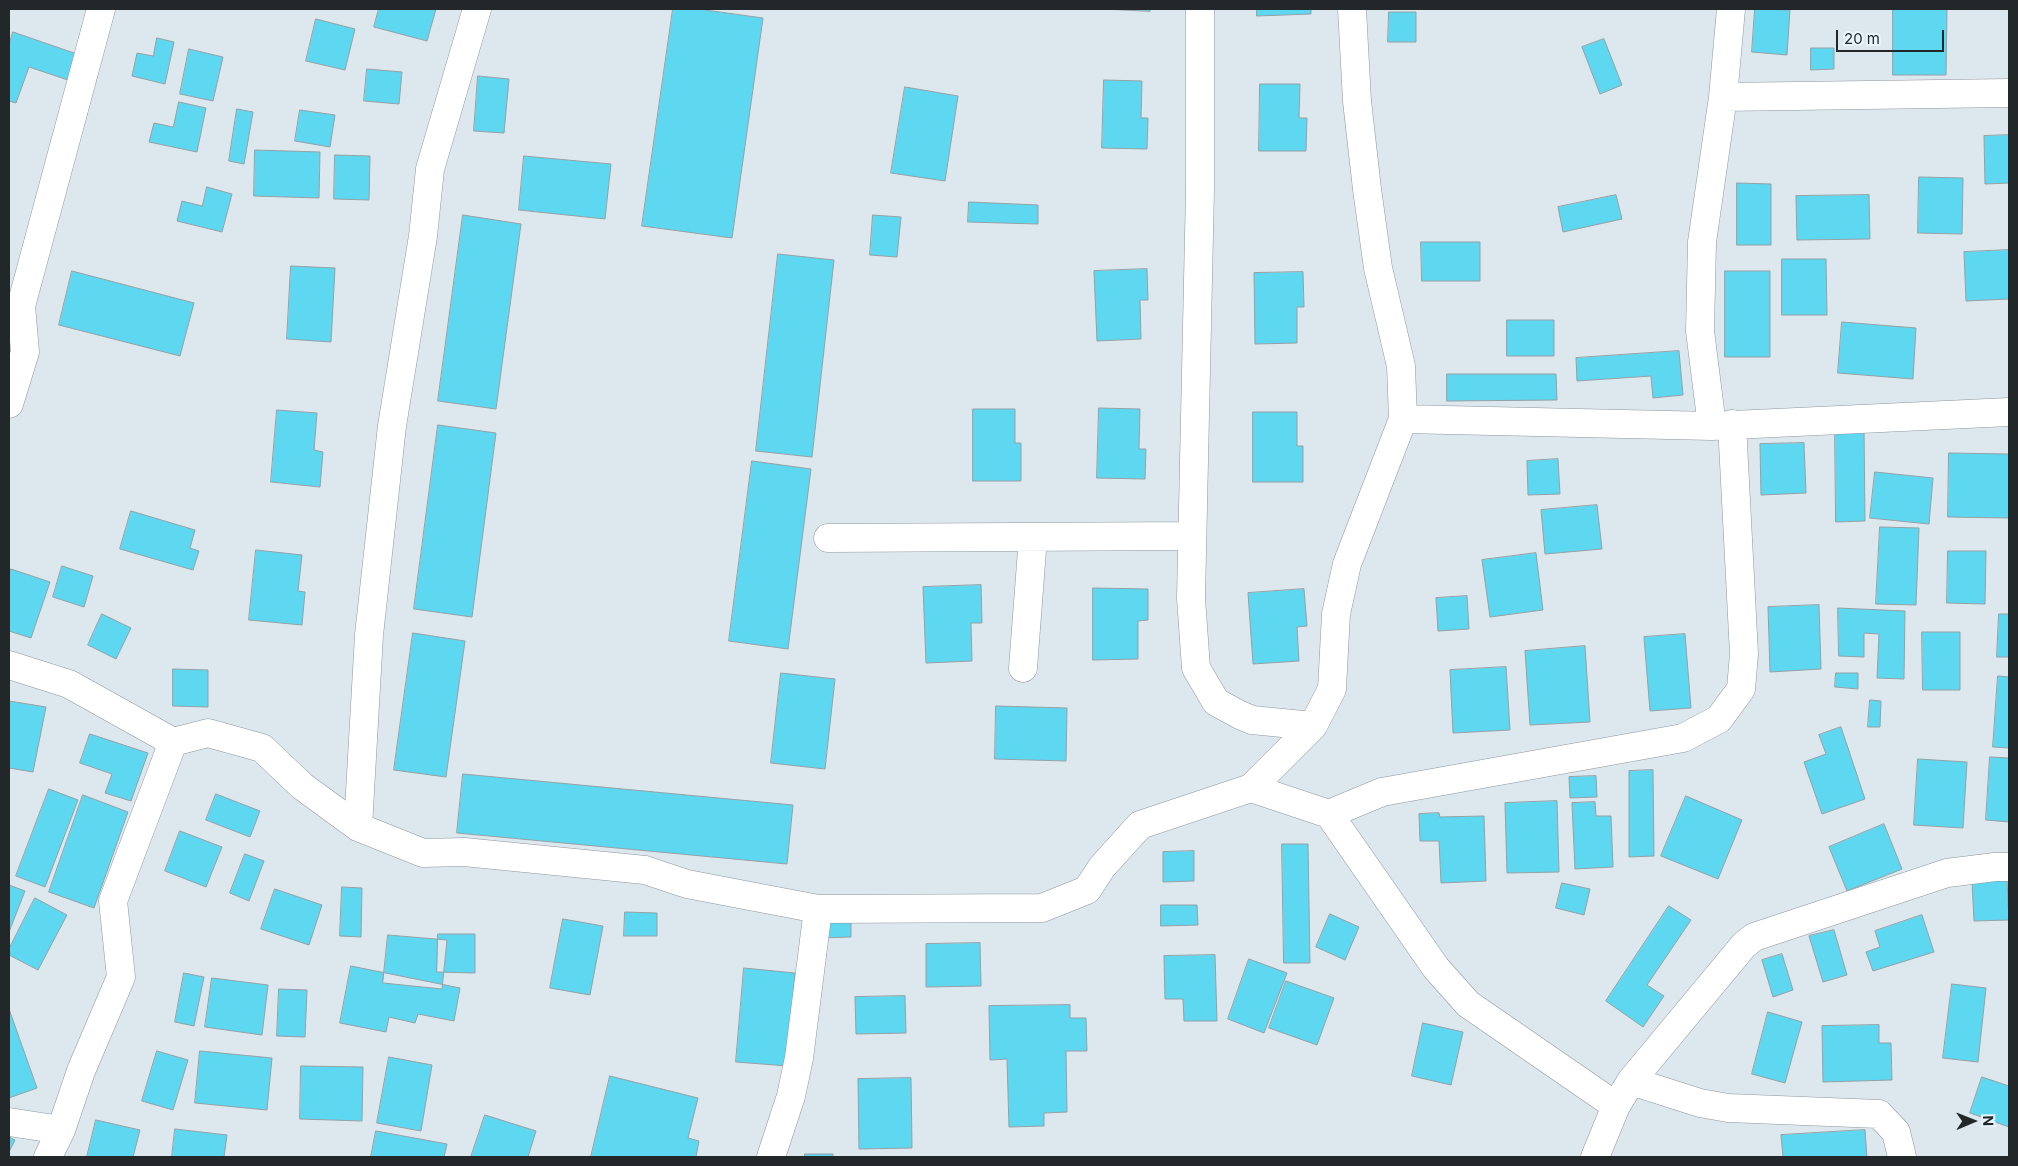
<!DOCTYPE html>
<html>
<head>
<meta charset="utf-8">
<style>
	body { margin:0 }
	#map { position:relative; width:2018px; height:1166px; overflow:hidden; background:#dce7ee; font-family:Inter,sans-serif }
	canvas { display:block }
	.frame { position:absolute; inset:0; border:10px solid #222729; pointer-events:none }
	.north { position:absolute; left:1948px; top:1096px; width:50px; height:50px; -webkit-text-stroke:4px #e9f5fc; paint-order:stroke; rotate:89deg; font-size:14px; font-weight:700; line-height:20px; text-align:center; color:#222729 }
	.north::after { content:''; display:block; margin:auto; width:18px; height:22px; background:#222729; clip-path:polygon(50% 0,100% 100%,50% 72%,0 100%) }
	.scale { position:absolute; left:1836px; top:30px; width:108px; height:22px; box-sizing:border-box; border:2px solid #222729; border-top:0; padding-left:6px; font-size:15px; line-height:18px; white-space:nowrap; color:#222729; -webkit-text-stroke:4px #e9f5fc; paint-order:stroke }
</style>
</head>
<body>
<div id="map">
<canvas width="2018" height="1166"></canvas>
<div class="frame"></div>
<div class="north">N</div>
<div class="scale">20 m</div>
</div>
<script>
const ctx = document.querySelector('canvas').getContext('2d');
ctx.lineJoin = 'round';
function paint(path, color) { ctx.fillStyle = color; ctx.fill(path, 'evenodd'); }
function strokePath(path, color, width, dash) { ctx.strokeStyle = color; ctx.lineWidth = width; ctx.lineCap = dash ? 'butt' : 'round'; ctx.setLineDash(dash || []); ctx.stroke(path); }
const building = new Path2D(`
	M379,9H436L427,41L374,27Z
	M673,9H698L763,18L732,238L642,226Z
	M1104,9H1150V11Z
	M1257,9H1311V14L1257,16Z
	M1755,9L1790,10L1787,55L1752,52Z
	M1893,9H1947L1946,75H1893Z
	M1389,12H1416V42H1388Z
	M316,19L355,29L345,70L306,61Z
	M13,32L77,54L68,80L29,67L16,103L9,101V45Z
	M157,38L174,42L165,84L132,76L137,53L153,56Z
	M1604,39L1622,85L1600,94L1582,47Z
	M1811,48H1834V69L1811,70Z
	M189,49L223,57L213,101L180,94Z
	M367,69L402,72L399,104L364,101Z
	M478,76L509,79L504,133L474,131Z
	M1104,80L1142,81L1141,118H1148L1147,149L1102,148Z
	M1260,84H1300L1299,118H1307L1306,151H1259Z
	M905,87L958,96L945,181L891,173Z
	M179,102L206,108L197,152L149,142L154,123L173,127Z
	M237,109L253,112L244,164L229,161Z
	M300,110L335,115L330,147L295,141Z
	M2009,135V183L1985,184L1984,136Z
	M255,150L320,152L319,198L254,196Z
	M335,155L370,156L369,200L334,199Z
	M524,156L611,164L605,219L519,210Z
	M1919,177L1963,178L1962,234L1918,233Z
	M1737,183L1771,184V245H1737Z
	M207,187L232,194L222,232L177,221L182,201L202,206Z
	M1616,195L1622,219L1563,232L1558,207Z
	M1869,195L1870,239L1797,240L1796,196Z
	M969,202L1038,205V224L968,222Z
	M463,215L521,224L496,409L438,401Z
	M873,215L901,217L897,257L870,255Z
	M1421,242H1480V281H1422Z
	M2009,250V299L1966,301L1964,252Z
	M778,254L834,260L812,457L756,451Z
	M1782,259H1826L1827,315H1782Z
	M291,266L335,268L331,342L287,339Z
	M1147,269L1148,300H1140L1141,339L1097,341L1094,271Z
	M72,271L194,303L180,356L59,325Z
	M1725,271H1770V357H1725Z
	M1303,272L1304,307H1297V343L1255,344L1254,273Z
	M1507,320H1554V356H1507Z
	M1842,322L1916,328L1913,379L1838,373Z
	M1679,351L1683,395L1653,398L1651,376L1577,381L1576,358Z
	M1447,374H1556L1557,400L1447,401Z
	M1099,408L1140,409L1139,449H1146L1145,479L1097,478Z
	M973,409H1015V443H1021V481H973Z
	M277,410L317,413L314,450L323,452L320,487L271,482Z
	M1253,412H1297V446H1303V482H1253Z
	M438,425L496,433L472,617L414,609Z
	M1835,428H1864L1865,521L1836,522Z
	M1804,443L1806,493L1761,495L1760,444Z
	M1949,453L2009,454V518L1948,517Z
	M1558,459L1560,494L1528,495L1527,461Z
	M752,461L811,469L788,649L729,641Z
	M1875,472L1933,478L1929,524L1870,518Z
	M1597,505L1602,549L1545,554L1541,510Z
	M131,511L195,530L190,548L199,551L193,570L120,549Z
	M1880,527L1919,528L1916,605L1876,604Z
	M256,550L302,555L298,591L305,592L302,625L249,620Z
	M1948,551H1986L1985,604L1947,603Z
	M1536,553L1543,610L1490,617L1482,560Z
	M62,566L93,576L84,607L53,597Z
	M11,569L50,582L31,638L9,631V576Z
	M981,585L982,623H971L972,661L926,663L923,587Z
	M1093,588L1148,589V620L1138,621V659L1093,660Z
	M1304,589L1307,626L1297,627L1299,661L1253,664L1248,593Z
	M1467,596L1469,629L1438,631L1436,598Z
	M1819,605L1821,669L1770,672L1768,607Z
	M1838,608L1905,611L1904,679L1877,678L1879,634L1864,633V657L1839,656Z
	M102,614L131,628L116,659L88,645Z
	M1999,614H2009V657H1997Z
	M1922,632H1960V690H1923Z
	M413,633L465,641L446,777L394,770Z
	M1685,634L1691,708L1650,711L1644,637Z
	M1585,646L1590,722L1530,725L1525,651Z
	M1506,667L1510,730L1453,733L1450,670Z
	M173,669L208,670V707L173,706Z
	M781,673L835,679L825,769L771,763Z
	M1836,673H1858V689L1835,687Z
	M1998,676L2009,677V748L1993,747Z
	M1870,700L1881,701L1880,727H1868Z
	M9,701L46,707L33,772L9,768Z
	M996,706L1067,708L1066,761L995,759Z
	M1841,727L1865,799L1822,814L1804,762L1826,754L1819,735Z
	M90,734L148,753L131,801L105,793L112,774L80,763Z
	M1990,757L2009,758V822L1986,820Z
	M1918,759L1967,762L1963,828L1914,825Z
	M1653,770L1654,856L1629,857V771Z
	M463,774L793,805L787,864L457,833Z
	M1596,776L1597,797L1570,798L1569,777Z
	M49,789L78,800L45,887L16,876Z
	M216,794L260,811L250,837L206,820Z
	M83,795L128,812L94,908L49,892Z
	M1686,796L1742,820L1718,879L1661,856Z
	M1557,801L1559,872L1507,873L1505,803Z
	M1595,802L1596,816H1611L1613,867L1575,869L1572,803Z
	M1439,813L1440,817L1484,816L1486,881L1441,883L1439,841H1420L1419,814Z
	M1884,824L1902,869L1847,891L1829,847Z
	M180,831L222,847L206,887L165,871Z
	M1282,844H1308L1310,963H1284Z
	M1194,851V881L1163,882V852Z
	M245,854L264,861L249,901L230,893Z
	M2007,880L2009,920L1974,921L1972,881Z
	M1562,883L1590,889L1584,915L1556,908Z
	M9,885L25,891L9,932Z
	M342,887L362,888L361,937L340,936Z
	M275,889L322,905L309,945L261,929Z
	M35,898L67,915L38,970L9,955V949Z
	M1161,905H1197L1198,925L1161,926Z
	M1669,906L1691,920L1647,985L1664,996L1643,1027L1606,1001Z
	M625,912L657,913V936H624Z
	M1330,914L1359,927L1345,960L1316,947Z
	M1922,915L1934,952L1873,971L1866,952L1880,947L1875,931Z
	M818,918H851V937L819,938Z
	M563,919L603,926L590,995L550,988Z
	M1834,930L1847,975L1823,982L1809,936Z
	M438,934H475V973L437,972Z
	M388,935L447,940L442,989L383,983Z
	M980,943L981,986L926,987V944Z
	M1782,954L1793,990L1773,997L1762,960Z
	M1215,955L1217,1021H1184L1183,999H1165L1164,956Z
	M1249,959L1287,973L1264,1033L1228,1019Z
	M351,966L460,988L454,1021L418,1014L415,1023L389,1017L386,1032L340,1023Z
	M744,968L795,973L788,1066L736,1062Z
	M184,973L204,977L194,1026L175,1022Z
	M212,978L268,985L262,1035L205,1027Z
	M1286,981L1334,998L1317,1045L1269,1028Z
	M1952,984L1986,988L1978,1062L1943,1058Z
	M279,989L307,990L305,1037L277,1036Z
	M905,996L906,1033L856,1034L855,997Z
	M1070,1005V1018H1086L1087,1051H1066L1067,1112L1044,1113V1126L1009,1127L1007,1059L990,1060L989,1006Z
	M9,1009L37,1088L9,1098Z
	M1768,1012L1802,1022L1785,1083L1752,1074Z
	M1423,1023L1463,1032L1451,1085L1412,1076Z
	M1879,1025V1043H1891L1892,1080L1823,1082L1822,1026Z
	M157,1051L188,1060L173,1110L142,1101Z
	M200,1051L272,1058L267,1110L195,1103Z
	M389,1057L432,1065L421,1131L377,1123Z
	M301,1066L363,1067L362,1121L300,1119Z
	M610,1076L698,1098L688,1138L699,1141L696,1157H591Z
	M1982,1077L2009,1086V1127L1970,1113Z
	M911,1078L912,1148L859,1149L858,1079Z
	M485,1115L536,1131L528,1157H471Z
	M96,1120L140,1130L133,1157H87Z
	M175,1129L227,1135L224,1157H172Z
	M1865,1130L1867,1157H1783L1781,1135Z
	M376,1131L447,1144L444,1157H371Z
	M9,1137L15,1140L9,1152Z
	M805,1154H833V1157H805Z`);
paint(building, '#5ed7f1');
strokePath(building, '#94a1a4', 1);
const street = new Path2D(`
	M1200,9V189L1191,598L1196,668L1216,702L1240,715L1252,720L1313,726
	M1723,97L2009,93
	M9,404L25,352L21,306L101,9
	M1403,419L1712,426L2009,412
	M1712,426L1700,331L1702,242L1723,97L1731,9
	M828,538L1192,536
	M9,665L69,684L173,742L208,733L262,748L302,786L358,827L423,853L464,852L645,870L687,884L818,909L1042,908L1087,890L1102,867L1140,825L1251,788L1313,726L1332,689L1336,614L1347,564L1403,419L1401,366L1378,268L1367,189L1357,101L1352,9
	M1023,668L1033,537
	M1251,788L1329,814L1382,792L1683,738L1719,719L1741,689L1744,654L1732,424
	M1329,814L1436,968L1468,1004L1616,1106
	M358,827L369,635L392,426L423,236L430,169L477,9
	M1631,1081L1700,1103L1728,1108L1879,1114L1896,1132L1902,1157
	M9,1122L61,1130
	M48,1157L61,1130L81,1071L121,977L113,901L173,742
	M771,1157L791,1096L799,1058L818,909
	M1595,1157L1616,1106L1631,1081L1744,945L1754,937L1947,873L1995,867H2009`);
strokePath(street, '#8d979e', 29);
strokePath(street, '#fff', 28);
</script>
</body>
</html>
